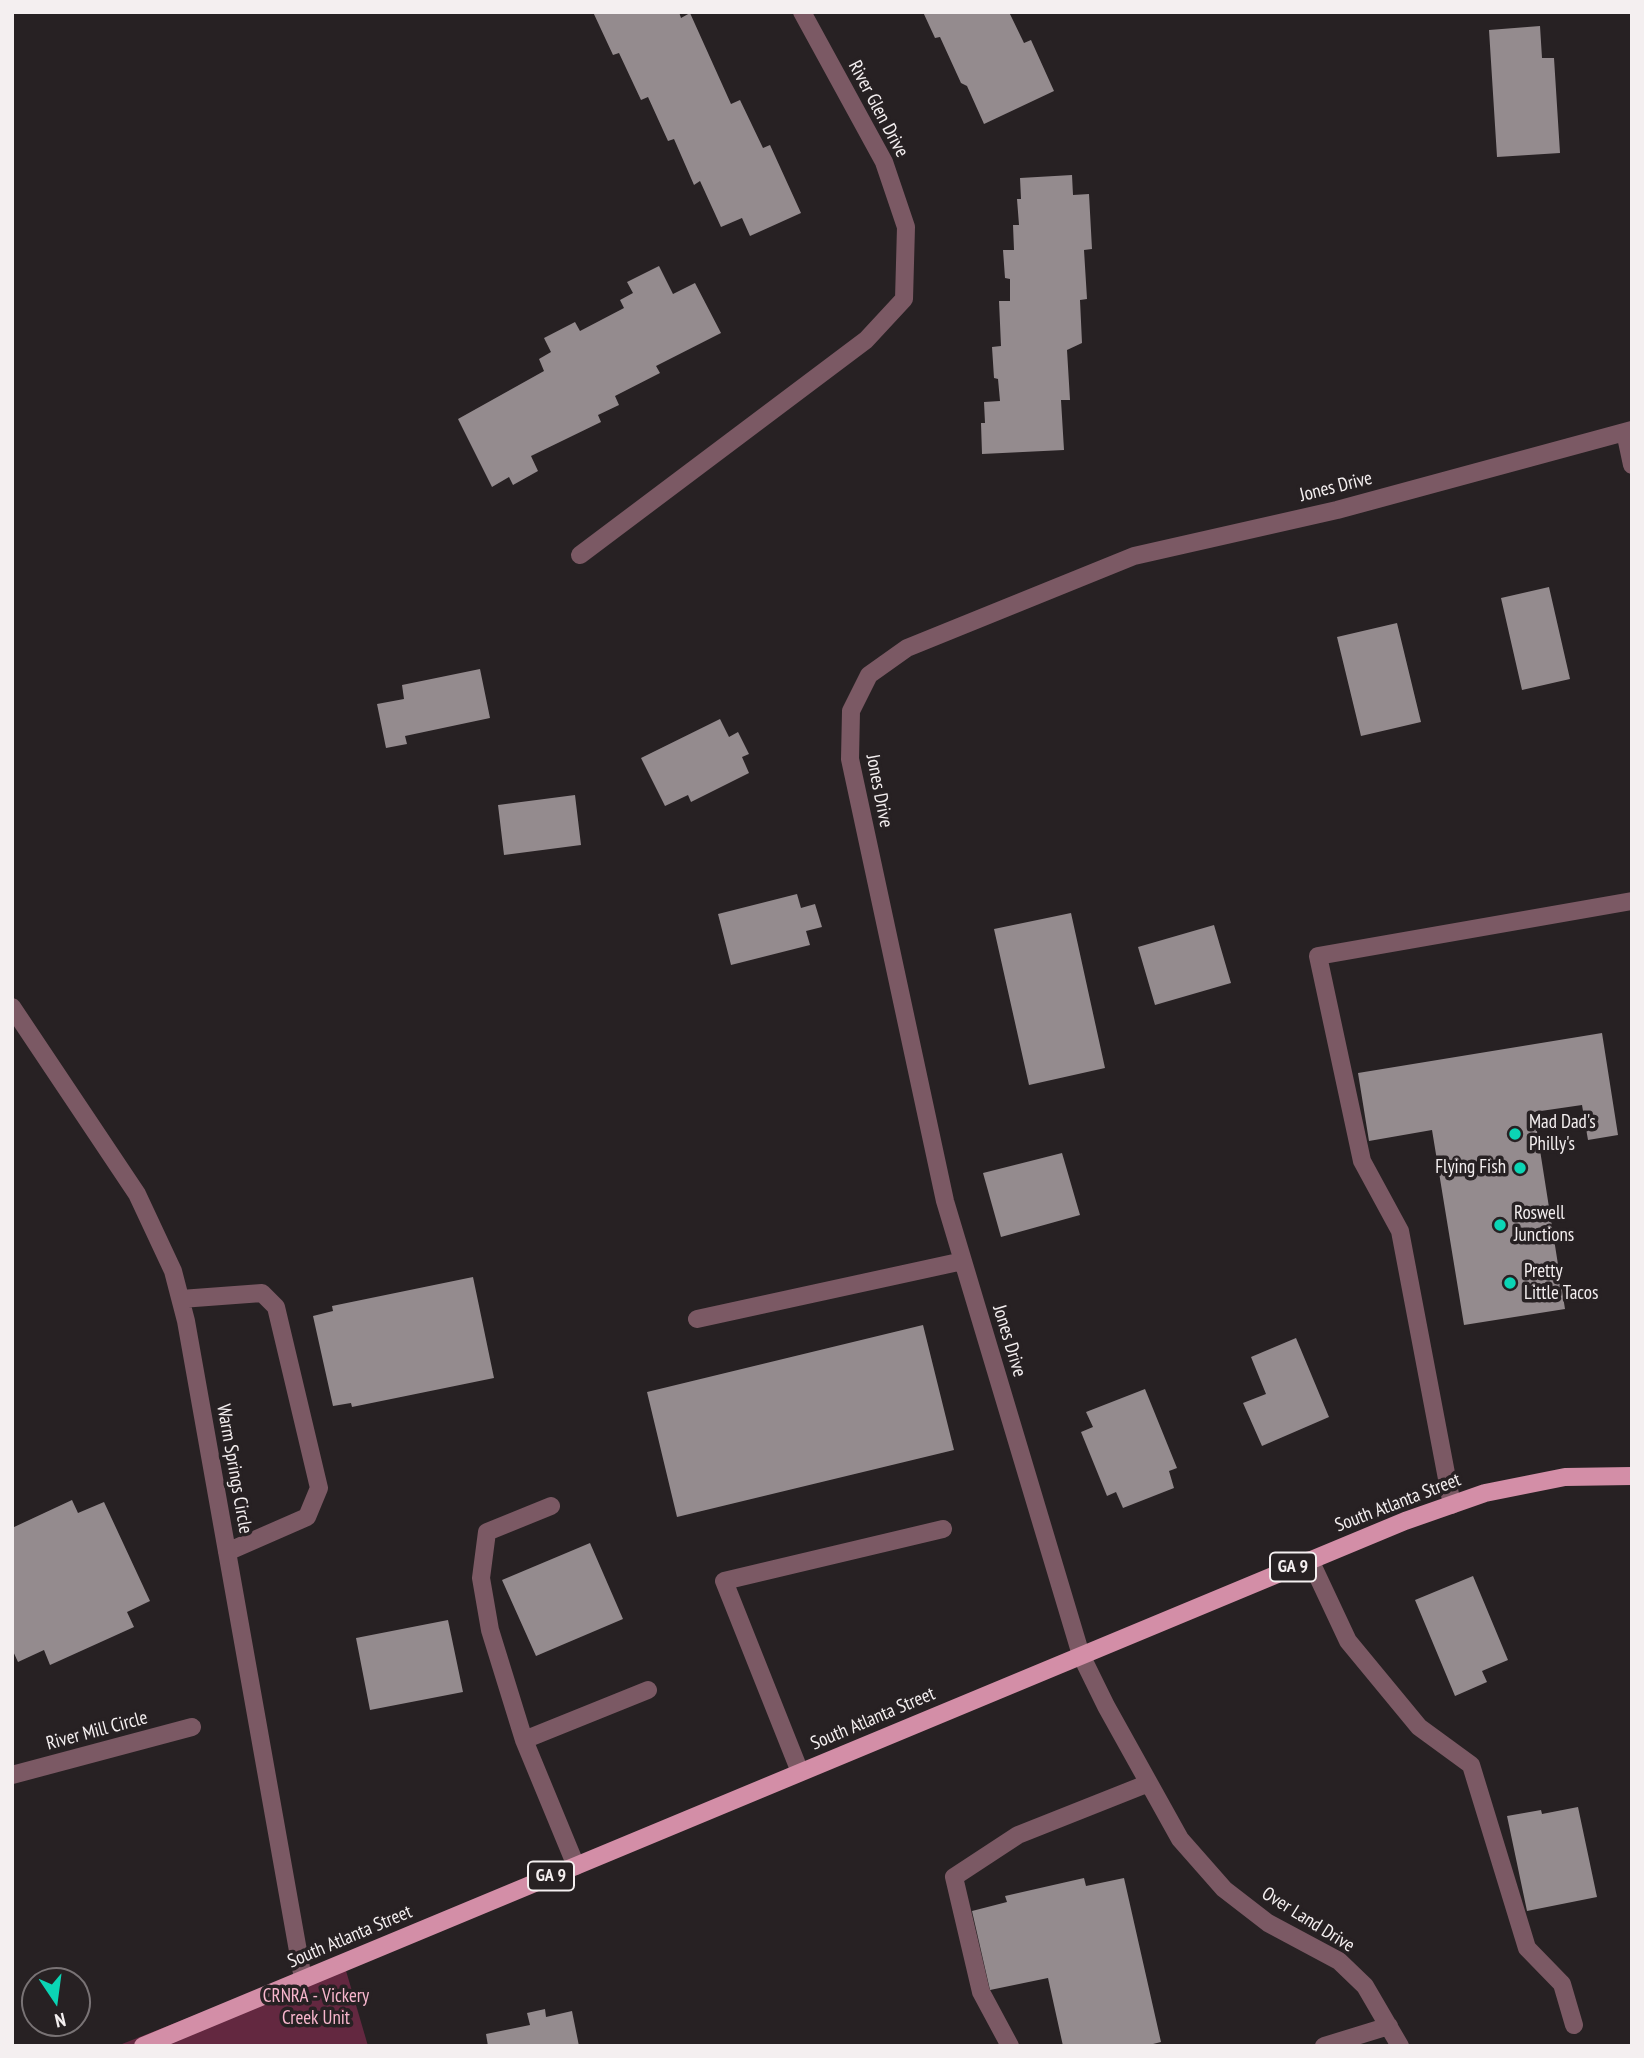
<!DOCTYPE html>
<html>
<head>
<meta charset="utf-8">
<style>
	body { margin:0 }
	#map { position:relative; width:1644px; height:2058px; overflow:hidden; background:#272123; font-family:"PT Sans Narrow",sans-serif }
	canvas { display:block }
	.frame { position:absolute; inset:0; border:14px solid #f4eff0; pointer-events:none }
	.north { position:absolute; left:21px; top:1967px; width:70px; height:70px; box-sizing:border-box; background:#272123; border:2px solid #797375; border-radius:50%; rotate:167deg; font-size:19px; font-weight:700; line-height:28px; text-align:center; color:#f4eff0 }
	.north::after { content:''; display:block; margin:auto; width:24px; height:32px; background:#0bd5b5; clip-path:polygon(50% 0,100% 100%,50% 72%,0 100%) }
</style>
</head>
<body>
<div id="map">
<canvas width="1644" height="2058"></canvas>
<div class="frame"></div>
<div class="north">N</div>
</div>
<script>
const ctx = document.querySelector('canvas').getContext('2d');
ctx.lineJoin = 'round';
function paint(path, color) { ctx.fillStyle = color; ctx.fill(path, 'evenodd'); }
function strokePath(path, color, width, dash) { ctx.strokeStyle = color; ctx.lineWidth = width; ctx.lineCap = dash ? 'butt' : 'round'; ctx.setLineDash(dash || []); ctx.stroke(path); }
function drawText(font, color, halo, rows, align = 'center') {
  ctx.font = font + ' "PT Sans Narrow",sans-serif'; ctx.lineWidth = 7; ctx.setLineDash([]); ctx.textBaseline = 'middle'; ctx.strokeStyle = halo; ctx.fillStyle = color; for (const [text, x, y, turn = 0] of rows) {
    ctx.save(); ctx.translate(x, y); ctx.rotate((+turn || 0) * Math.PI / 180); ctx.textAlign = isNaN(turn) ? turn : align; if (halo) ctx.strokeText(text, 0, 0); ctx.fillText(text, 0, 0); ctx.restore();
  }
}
paint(new Path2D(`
	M342,1957L368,2046H117Z`), '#632840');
paint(new Path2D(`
	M593,12H679L681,18L690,13L731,104L740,100L763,148L770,145L801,213L750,236L742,218L721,227L700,181L694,185L674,139L668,141L648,97L641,100L619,53L613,55Z
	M923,12H1009L1024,43L1031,40L1054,91L984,124L967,86L961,83L940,37L935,38Z
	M1540,26L1542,58H1554L1560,153L1497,157L1489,30Z
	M1072,175L1073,195L1089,194L1092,249L1084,250L1087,299L1080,300L1082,343L1067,350L1070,400H1061L1064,450L982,454L981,423H985L984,402L1000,401L998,379L994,378L992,347L1001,346L999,301H1010V279L1005,278L1003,250H1014L1013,225H1019L1017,199H1021L1020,178Z
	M659,266L673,294L695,283L721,333L656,366L660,373L615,396L619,405L598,415L601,422L531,456L538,471L513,485L509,477L492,487L458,419L544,371L539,359L551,352L544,338L575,322L580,331L624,308L620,300L633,293L627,282Z
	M1549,587L1570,679L1522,690L1501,598Z
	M1397,623L1421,722L1361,736L1337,637Z
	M480,669L490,718L405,736L407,744L386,748L377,704L404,699L402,685Z
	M720,719L729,737L738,732L749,754L742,757L749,773L691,802L688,795L665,806L641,758Z
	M575,795L581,845L504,855L498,805Z
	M797,894L801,908L815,904L822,927L806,931L810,945L731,965L718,914Z
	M1071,913L1105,1068L1029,1085L994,929Z
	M1214,925L1231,983L1155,1005L1138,947Z
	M1602,1033L1618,1135L1588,1140L1582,1105L1534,1112L1565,1309L1464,1325L1432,1130L1369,1141L1358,1073Z
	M1062,1153L1080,1215L1001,1237L983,1173Z
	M473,1277L494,1378L352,1407L351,1403L333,1406L313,1316L333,1311L332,1306Z
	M923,1325L954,1450L677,1517L647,1392Z
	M1296,1338L1329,1417L1262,1446L1243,1403L1266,1394L1251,1357Z
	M1145,1389L1177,1468L1169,1471L1174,1488L1123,1508L1116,1492L1107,1496L1081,1432L1093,1427L1086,1412Z
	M72,1500L78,1513L104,1502L150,1601L127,1612L134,1627L50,1665L44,1650L18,1662L12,1649V1528Z
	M590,1543L623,1619L536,1656L502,1580Z
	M1473,1576L1508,1660L1482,1671L1487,1682L1455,1696L1415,1600Z
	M448,1620L463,1692L370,1710L356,1638Z
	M1578,1807L1597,1897L1527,1911L1507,1816L1541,1810L1542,1814Z
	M1084,1878L1086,1886L1124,1878L1161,2042L1145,2046H1063L1048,1978L990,1990L972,1911L1007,1902L1005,1896Z
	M545,2009L546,2017L572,2011L579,2046H488L486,2034L530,2025L527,2013Z`), '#948b8e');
strokePath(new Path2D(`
	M1625,432L1632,465
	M580,555L866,340L904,299L906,227L884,162L802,12
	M12,1007L137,1194L173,1271L186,1321L303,1979
	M181,1299L262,1293L276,1307L319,1488L307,1517L227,1552
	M697,1319L963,1261
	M1452,1505L1400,1231L1362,1161L1318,956L1632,901
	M551,1506L487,1532L481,1578L490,1630L524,1740L576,1866
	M1310,1560L1348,1641L1419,1727L1471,1765L1527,1948L1562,1984L1574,2025
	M524,1740L648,1690
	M800,1772L724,1581L943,1529
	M12,1775L192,1727
	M1010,2046L981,1992L954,1877L1018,1835L1149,1783
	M1324,2046L1389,2026
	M1400,2046L1365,1986L1339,1961L1268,1923L1224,1889L1180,1839L1106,1706L1081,1655L945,1201L850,759L851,711L869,675L907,648L1134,556L1337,510L1632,430`), '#7b5964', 18);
strokePath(new Path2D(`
	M143,2046L1405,1521L1485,1493L1565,1477L1632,1476`), '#d38ea7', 18);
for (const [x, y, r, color] of [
	[1515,1134,7,"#0bd5b5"],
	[1520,1168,7,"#0bd5b5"],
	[1500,1225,7,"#0bd5b5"],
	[1510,1283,7,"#0bd5b5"]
]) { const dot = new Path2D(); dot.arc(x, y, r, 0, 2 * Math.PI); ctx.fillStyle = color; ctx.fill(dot); strokePath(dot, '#272123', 2.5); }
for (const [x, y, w] of [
	[1293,1567,46],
	[551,1876,46]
]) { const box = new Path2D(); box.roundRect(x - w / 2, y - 14.5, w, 29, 5); ctx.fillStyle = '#272123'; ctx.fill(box); strokePath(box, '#f4eff0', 2); }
drawText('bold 18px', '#f4eff0', null, [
	["GA 9",1293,1567],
	["GA 9",551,1876]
]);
drawText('19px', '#f4eff0', '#272123', [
	["River Glen Drive",878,109,62],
	["Jones Drive",1336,487,-14],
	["Jones Drive",879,791,79],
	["Jones Drive",1009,1341,73],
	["Warm Springs Circle",234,1469,80],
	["South Atlanta Street",1398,1503,-21],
	["South Atlanta Street",873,1719,-23],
	["River Mill Circle",97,1731,-15],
	["Over Land Drive",1308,1920,32],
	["South Atlanta Street",350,1937,-23]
]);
drawText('19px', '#f4eff0', '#272123', [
	["Mad Dad's",1529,1123],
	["Philly's",1529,1145],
	["Flying Fish",1506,1168,"right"],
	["Roswell",1514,1214],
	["Junctions",1514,1236],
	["Pretty",1524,1272],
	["Little Tacos",1524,1294]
], 'left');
drawText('19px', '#f8b6cd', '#272123', [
	["CRNRA - Vickery",316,1997],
	["Creek Unit",316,2019]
]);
</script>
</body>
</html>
